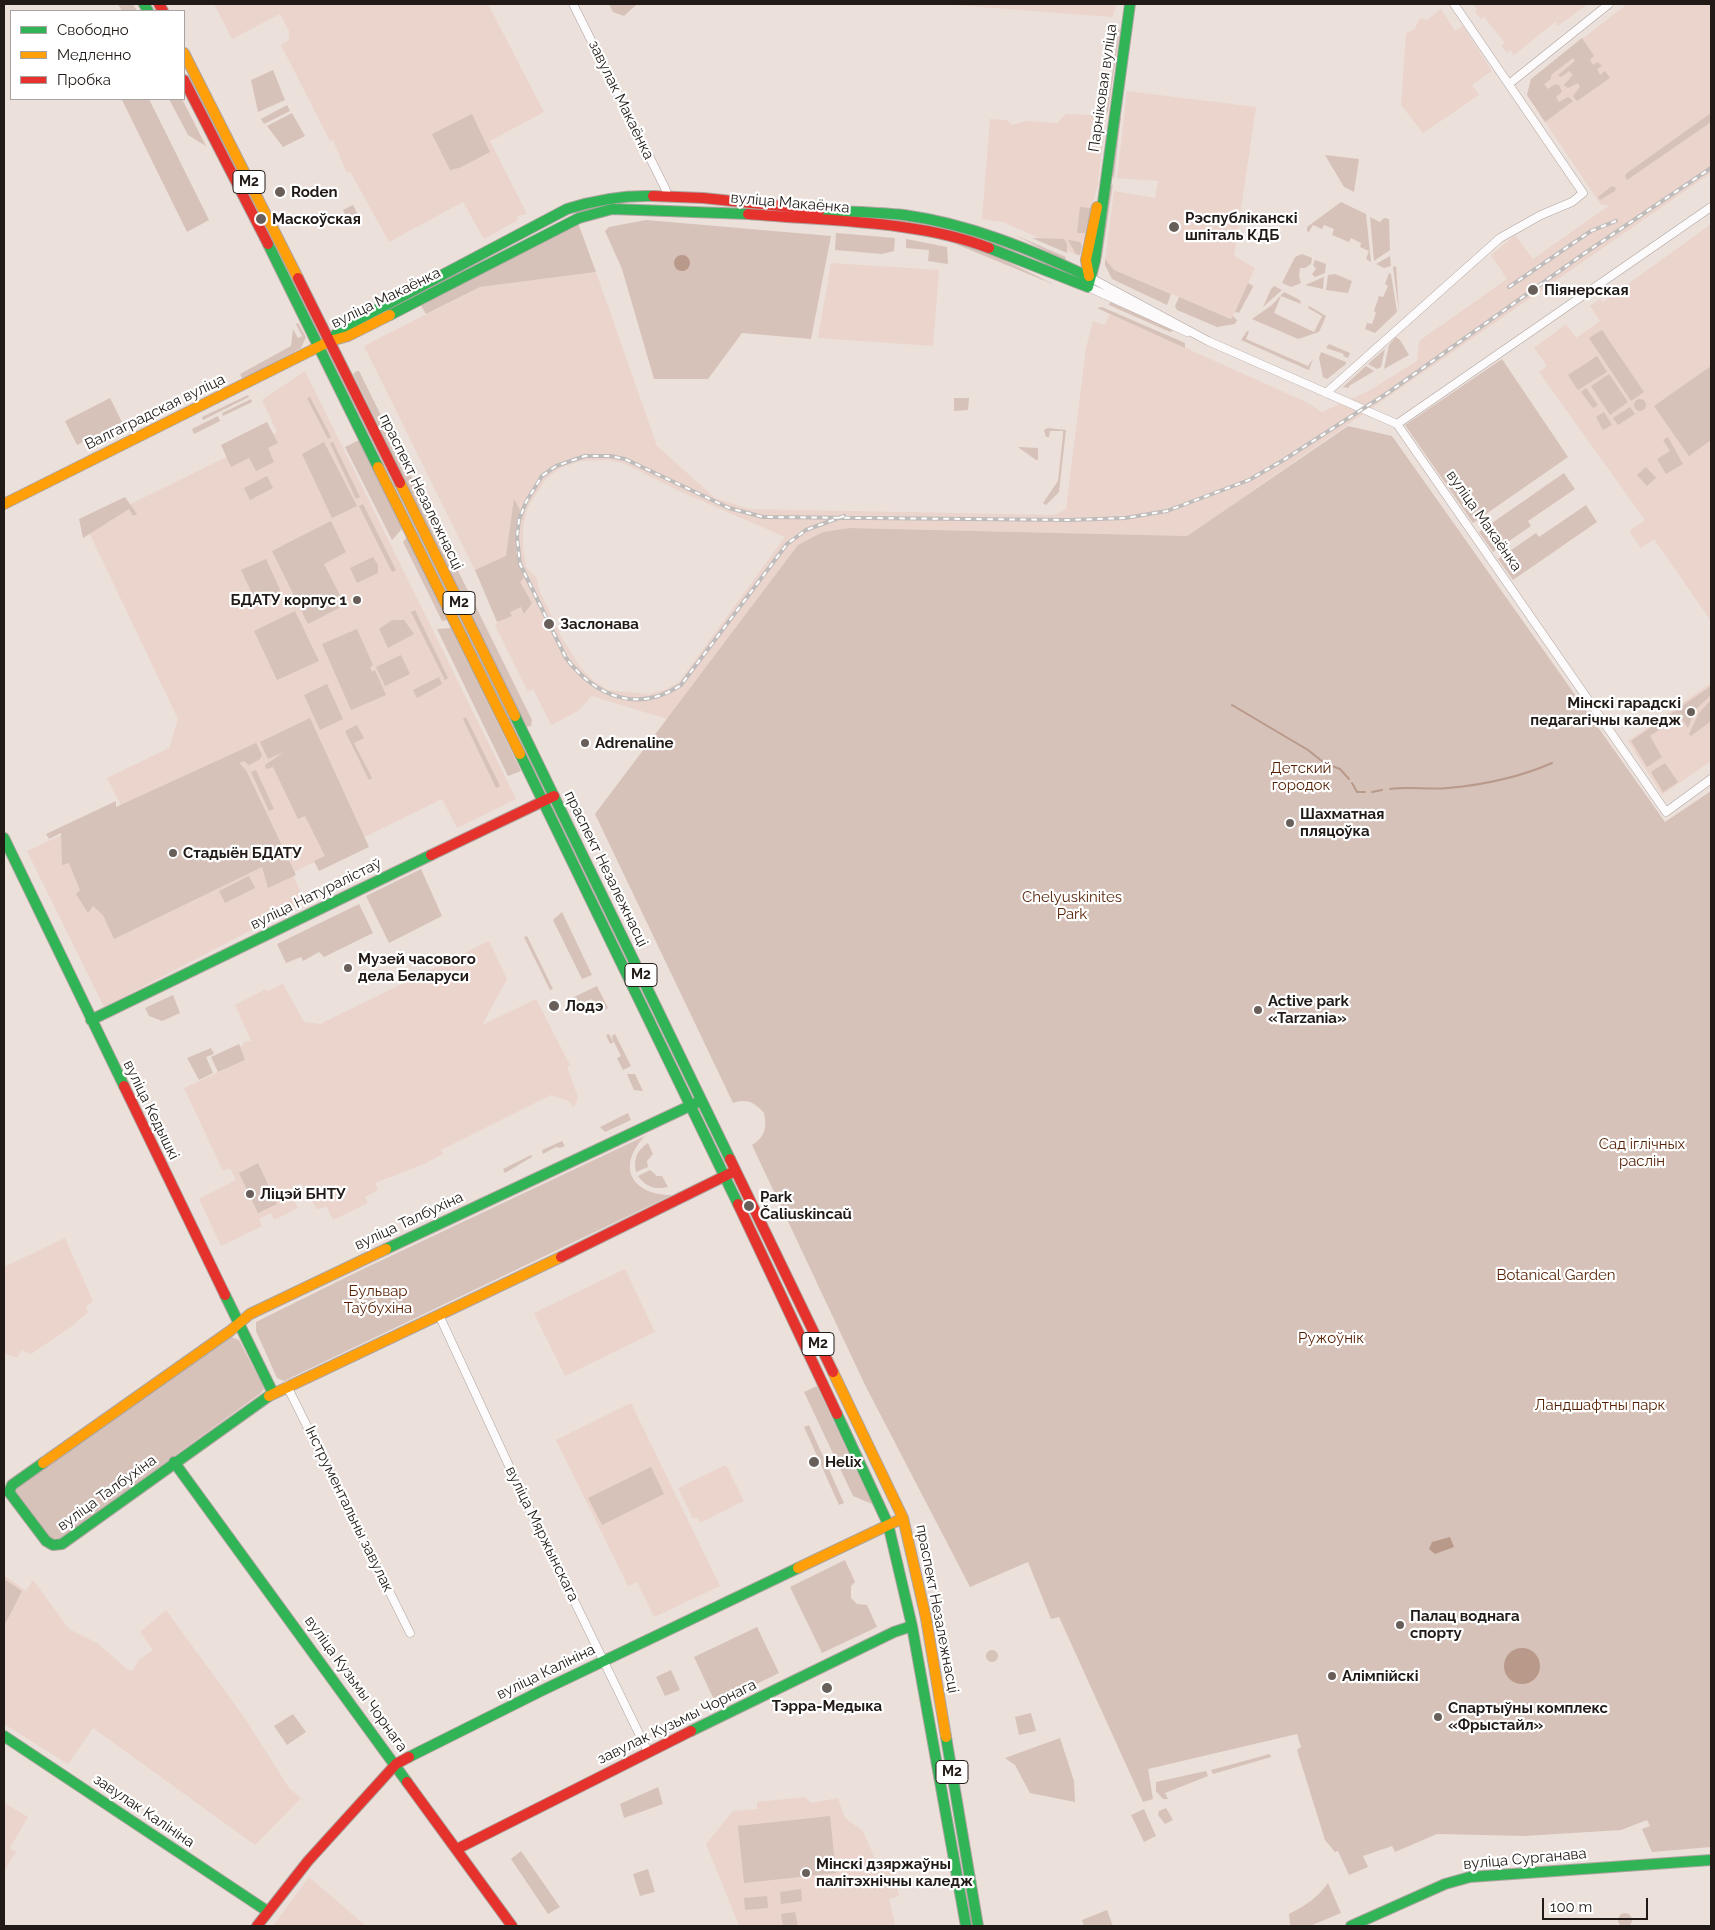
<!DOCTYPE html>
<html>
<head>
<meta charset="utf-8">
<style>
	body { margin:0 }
	#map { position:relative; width:1715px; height:1930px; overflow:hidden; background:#ece0db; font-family:Raleway,sans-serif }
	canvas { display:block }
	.frame { position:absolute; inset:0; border:5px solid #211a16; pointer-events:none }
	.legend { position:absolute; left:10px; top:10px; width:175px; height:90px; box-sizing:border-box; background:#fff; border:1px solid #a6a3a2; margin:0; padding:6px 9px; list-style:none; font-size:15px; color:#211a16 }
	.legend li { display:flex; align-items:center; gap:10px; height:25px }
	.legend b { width:25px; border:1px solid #a6a3a2 }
	.scale { position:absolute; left:1542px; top:1898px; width:106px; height:22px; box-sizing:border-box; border:2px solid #211a16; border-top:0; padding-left:6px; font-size:15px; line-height:18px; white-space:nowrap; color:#211a16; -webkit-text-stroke:4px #fff; paint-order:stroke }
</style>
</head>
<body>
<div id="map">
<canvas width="1715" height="1930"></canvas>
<div class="frame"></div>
<ul class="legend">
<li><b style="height:6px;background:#30b455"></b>Свободно</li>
<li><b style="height:6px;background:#ff9f0a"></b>Медленно</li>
<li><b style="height:6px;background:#e5322d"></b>Пробка</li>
</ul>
<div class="scale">100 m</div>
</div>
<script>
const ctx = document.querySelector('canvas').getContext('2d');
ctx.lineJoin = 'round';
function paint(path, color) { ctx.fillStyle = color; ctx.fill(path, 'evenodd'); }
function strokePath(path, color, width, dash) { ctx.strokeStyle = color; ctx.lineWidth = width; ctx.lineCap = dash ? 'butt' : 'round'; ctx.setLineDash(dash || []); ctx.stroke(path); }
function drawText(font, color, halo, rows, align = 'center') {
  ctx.font = font + ' Raleway,sans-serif'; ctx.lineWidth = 4.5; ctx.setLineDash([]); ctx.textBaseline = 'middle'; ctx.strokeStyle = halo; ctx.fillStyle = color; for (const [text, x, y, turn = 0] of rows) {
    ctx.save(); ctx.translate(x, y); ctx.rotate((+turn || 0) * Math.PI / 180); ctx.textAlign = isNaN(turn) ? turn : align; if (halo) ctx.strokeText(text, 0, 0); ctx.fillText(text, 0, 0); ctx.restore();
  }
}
paint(new Path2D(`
	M214,4H488L544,112L490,141L527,214L517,216L518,220L484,239L463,202L389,242L351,173L346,171L333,140L330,141L281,45L289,40V31L280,14L232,39Z
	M942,4H1117L1112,17Z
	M1473,4H1588L1558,26L1555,22L1514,55L1510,50L1508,53L1501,46L1505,43L1484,17L1481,19L1475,12L1477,9Z
	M1627,4H1711V173L1187,536L849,528L823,532L705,670L667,719L592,696L578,711L551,725L533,689L528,692L495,625L500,621L364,346L480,287L596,272L657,446L715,498L749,509L1055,515L1066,509L1086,348L1093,321L1105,325L1110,314L1306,402L1322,412L1367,392L1417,361L1419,341L1507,279L1491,255L1515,235L1533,259L1610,205H1601L1527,95L1531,79ZM607,460L623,463L679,491L785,537L679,682L667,689L648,694L608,690L595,682L580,667L562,638L540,592L536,577L526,567L523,548V526L528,507L546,479L560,468L580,461Z
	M1441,9L1455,31L1463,26L1492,71L1472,85L1479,95L1423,133L1401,105L1406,33L1415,29L1420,18L1427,20Z
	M1127,91L1256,107L1234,256L1255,268L1232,319L1114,270L1105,259L1114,191L1155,198L1158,181L1117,178Z
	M1108,97L1098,184L1079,256L1003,222L982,219L990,119L1007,120L1012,125L1026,121L1057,123L1066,114L1092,115L1103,98Z
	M1711,224V621L1654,539L1641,548L1629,531L1645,520L1539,372L1547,366L1534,348L1566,324L1576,338L1600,321L1590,306L1600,299L1603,302Z
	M831,263L939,270L933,346L818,338Z
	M305,371L516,799L457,828L442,799L292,873L305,902L104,1007L27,851L122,807L107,778L169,748L178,719L86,526L277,432L262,400Z
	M1711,683V761L1662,795L1628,741Z
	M489,941L507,979L482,1025L536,999L570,1065L567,1067L578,1097L575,1106L572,1107L569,1101L551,1095L441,1150L443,1154L426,1163L375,1183L378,1190L365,1197L368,1203L333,1220L327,1207L317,1209L301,1183L289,1190L298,1208L274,1220L271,1213L259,1219L262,1226L221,1246L199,1199L236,1180L230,1168L223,1171L184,1088L245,1060L239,1047L244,1045L243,1042L251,1041L235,1005L266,989L268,991L283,984L304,1022L320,1024Z
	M65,1238L93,1301L86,1306L88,1312L71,1327L31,1354L22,1350L17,1358L4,1353V1267Z
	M625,1269L655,1332L565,1376L534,1313Z
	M631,1403L720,1586L654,1617L637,1582L628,1586L556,1440Z
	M726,1465L744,1501L700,1523L697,1517L693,1519L678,1488Z
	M4,1575L26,1591L33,1580L69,1629L97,1643L127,1669L132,1671L139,1660L153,1650L140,1632L166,1610L244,1717L289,1788L301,1798L255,1845L93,1728L68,1764L4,1724Z
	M805,1797L811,1803L838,1798L845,1818L863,1831L876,1861L891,1858L899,1896L889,1899L895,1924L889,1926H739L706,1844L733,1811L757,1809V1802Z
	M4,1803L28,1817L10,1848L16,1852L4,1871Z
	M309,1877L366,1926H273Z`), '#ead4cb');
paint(new Path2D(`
	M118,4H133L137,11H122Z
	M609,4H635L636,5L624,16L613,12Z
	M1116,28L1120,30L1108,112L1103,116L1092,115L1103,98L1109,97L1118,33L1115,30Z
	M1582,38L1594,56L1590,60L1593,65L1598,62L1602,66L1597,69L1600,75L1605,71L1610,78L1577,101L1573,96L1580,87L1578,83L1568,88L1564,85L1573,75L1569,71L1561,77L1558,75L1575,61L1573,58L1551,75V79L1544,84L1548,89L1555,84L1559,85L1562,92L1556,97L1559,102L1568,97L1573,101L1545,122L1527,95L1531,79Z
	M273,70L285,100L258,112L251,80Z
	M125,99H149L209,220L187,232L122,100Z
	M169,99H182L206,146L188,135Z
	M287,105L290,111L264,124L261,119Z
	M292,113L305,136L283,147L267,126Z
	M1711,113V122L1627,180L1625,176L1627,173Z
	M472,114L490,152L459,168L450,170L432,134Z
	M1121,117L1114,178L1111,173L1119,120Z
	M1325,155L1359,159L1354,192L1344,187Z
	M1113,184L1102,258H1100L1109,189Z
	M1612,186L1616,188L1615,191L1600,200L1598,197Z
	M1341,202L1366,214L1371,262L1366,259L1369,251L1360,247L1361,243L1351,238L1349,242L1332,235L1334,229L1324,225L1322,229L1313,225L1309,232L1307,231V227Z
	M353,205L359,217L349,222L343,210Z
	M1080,207L1091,208L1085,233H1077Z
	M1370,217L1380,222L1384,218L1389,219L1390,250L1374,261Z
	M646,220L831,236L811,339L742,333L708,379H654L622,269L605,231L609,227Z
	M578,223L596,272L480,287L426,314L420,304Z
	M913,224L982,237L1061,271L1021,254Z
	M836,233L895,238L894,251L882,254L835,250Z
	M1015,235L1066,257L1065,261Z
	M1032,238L1064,239L1067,244V253Z
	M906,239L947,247L948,264L928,261L929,250L906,248Z
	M946,240L990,253L1055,285Z
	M1068,240L1080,242L1082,246L1080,255L1076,254Z
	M1302,254L1312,258L1311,264L1305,268H1300L1299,276L1301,283L1291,287L1282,283L1295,257Z
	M1390,256L1391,266L1384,268L1376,264Z
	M1105,259L1114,270L1171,294L1167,305L1112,279L1105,265Z
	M1315,260L1326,264L1325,273L1315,277L1312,274L1316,269L1313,265Z
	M1396,266L1399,312L1393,267Z
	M1389,273L1391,274L1397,312L1375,333L1365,329L1367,323L1372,324L1376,313L1374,311L1379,296L1383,297L1388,286L1385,284Z
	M1335,274L1352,281L1348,293L1326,290L1328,275Z
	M1324,277L1323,289L1305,285Z
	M1248,283L1252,285L1253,287L1239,313L1235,312Z
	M1274,286L1282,290L1263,307L1271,289Z
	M1284,292L1300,300L1301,304L1281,296L1274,313L1314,332L1322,316L1308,308L1309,306L1326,316L1319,332L1298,339L1252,319L1272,305Z
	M1179,297L1231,319L1233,316L1237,320L1235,324L1217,327L1177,310L1175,306Z
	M1110,302L1174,330L1170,332L1109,305Z
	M1102,307L1185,343V348L1097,308Z
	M298,323L306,337L301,348L243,380L240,374L291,346L293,329L298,338L302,336L296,324Z
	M1602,330L1644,392L1631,401L1589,338Z
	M1247,331L1249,332L1246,339L1308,366L1313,359L1309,370L1306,369L1241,340Z
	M1396,337L1400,340L1409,355L1384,369L1389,345Z
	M1329,344L1350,353L1348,358L1343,356L1344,354L1326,348Z
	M1385,349L1381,367L1377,369L1368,364Z
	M1321,352L1346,362V364L1327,379L1323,377L1319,358Z
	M1597,356L1607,372L1578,390L1568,375Z
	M1502,359L1568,457L1473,523L1405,425Z
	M1366,366L1374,371L1349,386V388L1343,387Z
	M1711,366V440L1689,456L1654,406Z
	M357,371H359L532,720L531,726L526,727L353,374Z
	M1609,374L1628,402L1610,415L1591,386Z
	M1586,388L1598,405L1593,408L1581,392Z
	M248,395L249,397L203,420L202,417Z
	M310,397L331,437L328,439L307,398Z
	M110,398L122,422L77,445L65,421Z
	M954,398H969L968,410L954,411Z
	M251,399L252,402L223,416L222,413Z
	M1634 405a6 6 0 1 1 12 0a6 6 0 1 1-12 0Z
	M1630,407L1635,414L1618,425L1613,418Z
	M1604,412L1612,425L1603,430L1596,417Z
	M218,416L220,421L194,434L192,429Z
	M267,422L278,443L268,448L274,462L256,471L249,458L231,467L221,445Z
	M1348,426L1392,436L1665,822L1711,791V1847L1652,1852L1642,1829L1650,1826L1647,1820L1621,1830L1524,1836L1437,1834L1395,1852L1392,1846L1363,1856L1368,1867L1349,1875L1338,1851L1335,1852L1325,1840L1297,1750L1301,1747L1297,1734L1148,1769L1153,1799L1143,1802L1059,1617L1051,1619L1028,1562L970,1587L865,1385L752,1145C765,1137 767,1128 764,1113C755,1103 747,1098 733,1103L595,814L798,545L823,532L849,528L1187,536Z
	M1048,428L1066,430L1059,492L1046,505L1043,503L1058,481L1063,434V431H1050L1049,437H1046L1044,430Z
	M1668,437L1683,464L1666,474L1657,459L1670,451L1663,440Z
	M359,440L402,529L392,540L345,447Z
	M324,442L357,506L332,518L302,454Z
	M333,442L360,497L356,499L330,443Z
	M1018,447L1038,448V460H1036Z
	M1646,467L1656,478L1647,486L1637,475Z
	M1564,473L1575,489L1528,521L1531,526L1493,552L1479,532Z
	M267,476L273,488L250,500L244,488Z
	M125,497L137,514L133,516L129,509L83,538L79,519Z
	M514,499L520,510L516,552L524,578L520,582L532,603L524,614L521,607L510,612L512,616L497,622L475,570L506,556Z
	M363,504L396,570L392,572L359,506Z
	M1586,505L1597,522L1513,580L1498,559L1536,533L1539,537Z
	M331,521L346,552L324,564L345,605L308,624L272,551Z
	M407,537L447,620L442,621L403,542Z
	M373,557L378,565V573L357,583L350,568Z
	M266,559L281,592L257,604L241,570Z
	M415,610L448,678L445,680L411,612Z
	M295,611L319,661L277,680L254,631Z
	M392,620H404L414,634L388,648L379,629Z
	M451,628L521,771L508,776L437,629Z
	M357,629L373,665L370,667L372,672L375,670L386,695L351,710L322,644Z
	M401,655L410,674L385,686L376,667Z
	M439,677L442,684L417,698L413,690Z
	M327,684L343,719L320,730L304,695Z
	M1711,686V695L1695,710L1688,728L1680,716L1650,736L1662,757L1647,767L1631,741Z
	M1711,700V721L1691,736L1689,734L1699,713Z
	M466,717L500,786L496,788L463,719Z
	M310,718L369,847L319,871L314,861L325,856L305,816L298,819L273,767L266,769L265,765L284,752L268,759L260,742Z
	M357,725L364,738L354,743L372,778L369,780L345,731Z
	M256,743L262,755L260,759L249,765L244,761L239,763L246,770L296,875L268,888L262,867L114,939L103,915L93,906L88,913L76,894L80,890L69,863L62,865L61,833L49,839L46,834L116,801V807Z
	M1665,763L1678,782L1663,792L1651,772Z
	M256,770L274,809L269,811L251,772Z
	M421,869L442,916L389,943L366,896Z
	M249,876L255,888L225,903L219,891Z
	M359,904L373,933L324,957L319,952L303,961L301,957L286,963L277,944Z
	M562,912L592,975L582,979L553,920Z
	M527,936L553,989L550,990L524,937Z
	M597,986L608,1008L599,1013L592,999L577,1006L572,998Z
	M173,995L180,1013L162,1021L149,1016L145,1008Z
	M609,1034L613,1042L612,1036L615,1034L631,1066L623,1070L617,1058L621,1056L614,1042L610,1044L606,1035Z
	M239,1044L245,1060L218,1072L211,1057Z
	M211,1048L214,1054L206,1057L213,1073L199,1080L187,1058Z
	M627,1074H635L643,1091L634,1090Z
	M628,1113L631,1120L605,1132L600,1127Z
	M645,1136C616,1166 631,1195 672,1195L284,1381L277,1378L256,1331V1322L361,1270Z
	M562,1141L565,1146L560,1148L556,1147L543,1154L542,1150Z
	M648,1143L653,1154L647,1161L648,1167L636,1172C633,1159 637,1150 648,1143Z
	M531,1155L532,1157L505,1173L503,1169Z
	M258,1163L277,1204L258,1213L239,1173Z
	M650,1170L657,1176H662L668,1187C655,1190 646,1187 638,1176Z
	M231,1337L239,1340L262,1384L264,1389L261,1393L61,1538H50L14,1493L17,1485L135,1400Z
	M817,1386L872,1504L853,1496L804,1392Z
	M809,1425L844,1503L839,1505L804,1427Z
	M651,1467L664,1494L602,1525L588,1498Z
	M845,1560L855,1582L851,1586V1598L857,1604L867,1605L877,1627L822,1653L790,1587Z
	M4,1579L22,1591L4,1626Z
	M757,1627L779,1673L716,1704L694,1657Z
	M986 1656a6 6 0 1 1 12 0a6 6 0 1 1-12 0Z
	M671,1670L680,1690L665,1696L656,1677Z
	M1031,1713L1036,1731L1019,1735L1015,1717Z
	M293,1714L306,1732L287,1745L274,1726Z
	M1060,1738L1074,1781L1075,1802L1030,1793L1015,1765L1005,1758Z
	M1270,1754L1271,1757L1213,1774L1211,1770Z
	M1206,1771L1208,1776L1165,1793L1168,1799H1163L1156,1791V1782Z
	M658,1787L663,1804L624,1818L620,1804Z
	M1166,1808L1173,1820L1165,1824L1158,1815L1159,1811Z
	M1144,1809L1156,1836L1144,1842L1131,1815Z
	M830,1816L836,1873L744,1883L738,1826Z
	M521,1851L560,1907L548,1914L511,1859Z
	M648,1869L655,1892L640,1896L633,1874Z
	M1328,1883L1341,1913L1310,1926H1290L1289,1914C1304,1906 1318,1898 1328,1883Z
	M801,1889L802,1901L781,1904L780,1892Z
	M767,1896L768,1908L745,1910L744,1898Z
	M1107,1910L1113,1926H1084L1082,1920Z
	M795,1912L798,1926H783L781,1914Z
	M1618 1920a7 7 0 1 1 14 0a7 7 0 1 1-14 0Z`), '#d6c2b9');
paint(new Path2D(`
	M674 263a8 8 0 1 1 16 0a8 8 0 1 1-16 0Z
	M1450,1537L1454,1547L1435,1554L1429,1549L1432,1542Z
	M1504 1666a18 18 0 1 1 36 0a18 18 0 1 1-36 0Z`), '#b9998a');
strokePath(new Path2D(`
	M1232,705L1308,750L1323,762
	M1327,764L1340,769L1349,779
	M1352,783L1357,792H1365
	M1390,789C1410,786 1428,790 1448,788C1482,785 1520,777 1552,763
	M1372,792L1382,790`), '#b9998a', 2);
const street = new Path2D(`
	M573,4L666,190L667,197
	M1509,84L1609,4
	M1089,277L1208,341L1397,424L1666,812L1711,779
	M1088,287L1187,332
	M1326,393L1500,238L1541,215L1572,202L1583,193L1454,4
	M1397,424L1711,207
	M439,1315L523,1496L648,1752
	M287,1386L410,1633`);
const fast = new Path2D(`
	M144,4L148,11
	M820,210C848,212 876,212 904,215C969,224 1030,249 1089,277
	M268,244L378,467
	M989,248L1088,287L1095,261L1130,4
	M390,315L579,218L612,209L748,214
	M331,339L344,327L567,209C595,200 623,195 653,196
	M515,716L730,1159
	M520,754L738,1204
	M4,838L124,1086
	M91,1020L431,855
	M386,1249L696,1103
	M225,1295L273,1393
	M837,1414L888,1524L912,1626L966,1926
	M174,1462L407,1782
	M43,1463L12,1485L9,1492L46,1541L53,1545L62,1544L269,1396
	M691,1731L894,1632L912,1626
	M4,1736L267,1911
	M946,1737L978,1926
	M409,1757L541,1691L798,1568
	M1351,1926L1445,1884L1470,1877L1711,1860`);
const slow = new Path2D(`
	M184,53L298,278
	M1089,276L1086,260L1097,207
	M378,467L520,754
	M400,483L515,716
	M4,504L330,341L348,336L390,315
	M833,1372L903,1518L926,1618L946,1737
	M269,1396L561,1257
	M43,1463L230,1331L250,1314L386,1249
	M798,1568L903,1518`);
const jam = new Path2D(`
	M159,4L163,11
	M184,80L268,244
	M653,196L703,198L820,210
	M748,214C824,221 918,220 989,248
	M298,278L400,483
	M431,855L554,796
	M124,1086L225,1295
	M730,1159L833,1372
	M738,1204L837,1414
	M561,1257L735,1171
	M407,1782L512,1926
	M457,1849L691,1731
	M257,1926L308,1861L396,1764L409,1757`);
strokePath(street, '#ada4a0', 9);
strokePath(fast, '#ada4a0', 12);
strokePath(slow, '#ada4a0', 12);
strokePath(jam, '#ada4a0', 12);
strokePath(street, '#fcfafa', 8);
strokePath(fast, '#30b455', 10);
strokePath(slow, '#ff9f0a', 10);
strokePath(jam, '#e5322d', 10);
const rail = new Path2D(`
	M1509,287L1591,231L1616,221
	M844,516L806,530L787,544L681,685C637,714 595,696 566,658L520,564L517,537L519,520L526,502L542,476L556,466L585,456H610L625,459L729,508L763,517L1070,520L1125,518L1167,511L1249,480L1282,461L1389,392L1582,255L1711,168`);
strokePath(rail, '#bfbcbb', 4);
strokePath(rail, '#fff', 2, [5.5]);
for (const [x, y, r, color] of [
	[280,192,6,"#685f5b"],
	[261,219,6,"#685f5b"],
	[1174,227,6,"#685f5b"],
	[1533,290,6,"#685f5b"],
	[357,600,5,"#685f5b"],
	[549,624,6,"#685f5b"],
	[1691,712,5,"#685f5b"],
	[585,743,5,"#685f5b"],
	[1290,823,5,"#685f5b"],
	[173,853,5,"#685f5b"],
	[348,968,5,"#685f5b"],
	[554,1006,6,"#685f5b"],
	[1258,1010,5,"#685f5b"],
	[250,1194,5,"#685f5b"],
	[749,1206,6,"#685f5b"],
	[814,1462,6,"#685f5b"],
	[1400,1625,5,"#685f5b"],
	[1332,1676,5,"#685f5b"],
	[827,1688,6,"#685f5b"],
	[1438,1717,5,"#685f5b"],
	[806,1873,5,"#685f5b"]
]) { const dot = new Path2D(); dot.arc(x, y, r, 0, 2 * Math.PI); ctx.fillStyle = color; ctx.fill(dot); strokePath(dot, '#fff', 2); }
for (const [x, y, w] of [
	[249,182,32],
	[459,603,32],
	[641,975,32],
	[818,1344,32],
	[952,1772,32]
]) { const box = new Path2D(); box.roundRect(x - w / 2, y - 11.5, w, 23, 4); ctx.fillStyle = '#fff'; ctx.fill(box); strokePath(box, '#211a16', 1); }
drawText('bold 14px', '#211a16', null, [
	["М2",249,182],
	["М2",459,603],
	["М2",641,975],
	["М2",818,1344],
	["М2",952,1772]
]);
drawText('15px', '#211a16', '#fff', [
	["Парніковая вуліца",1103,88,-82],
	["завулак Макаёнка",621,100,64],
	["вуліца Макаёнка",790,203,5],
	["вуліца Макаёнка",386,298,-26],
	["Валгаградская вуліца",155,412,-26],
	["праспект Незалежнасці",421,492,64],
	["вуліца Макаёнка",1484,521,55],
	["праспект Незалежнасці",606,869,64],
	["вуліца Натуралістаў",316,894,-26],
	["вуліца Кедышкі",151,1110,64],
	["вуліца Талбухіна",409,1221,-25],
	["вуліца Талбухіна",107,1493,-36],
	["Інструментальны завулак",349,1509,64],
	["вуліца Мяржынскага",542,1534,64],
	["праспект Незалежнасці",937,1609,79],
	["вуліца Калініна",546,1672,-26],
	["вуліца Кузьмы Чорнага",356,1684,54],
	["завулак Кузьмы Чорнага",677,1722,-26],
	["завулак Калініна",144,1811,34],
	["вуліца Сурганава",1525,1859,-5]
]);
drawText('bold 15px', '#211a16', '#fff', [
	["Roden",291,192],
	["Рэспубліканскі",1185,218],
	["шпіталь КДБ",1185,235],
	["Маскоўская",272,219],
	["Піянерская",1544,290],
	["БДАТУ корпус 1",347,600,"right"],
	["Заслонава",560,624],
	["Мінскі гарадскі",1681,703,"right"],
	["педагагічны каледж",1681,720,"right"],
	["Adrenaline",595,743],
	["Шахматная",1300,814],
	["пляцоўка",1300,831],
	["Стадыён БДАТУ",183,853],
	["Музей часового",358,959],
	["дела Беларуси",358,976],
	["Active park",1268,1001],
	["«Tarzania»",1268,1018],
	["Лодэ",565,1006],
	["Ліцэй БНТУ",260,1194],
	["Park",760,1197],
	["Čaliuskincaŭ",760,1214],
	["Helix",825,1462],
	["Палац воднага",1410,1616],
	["спорту",1410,1633],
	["Алімпійскі",1342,1676],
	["Тэрра-Медыка",827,1706,"center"],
	["Спартыўны комплекс",1448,1708],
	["«Фрыстайл»",1448,1725],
	["Мінскі дзяржаўны",816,1864],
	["палітэхнічны каледж",816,1881]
], 'left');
drawText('15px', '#551f02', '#fff', [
	["Детский",1301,768],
	["городок",1301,785],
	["Chelyuskinites",1072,897],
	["Park",1072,914],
	["Сад іглічных",1642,1144],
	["раслін",1642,1161],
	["Botanical Garden",1556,1275],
	["Бульвар",378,1291],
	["Таўбухіна",378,1308],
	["Ружоўнік",1331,1338],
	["Ландшафтны парк",1600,1405]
]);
</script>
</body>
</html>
